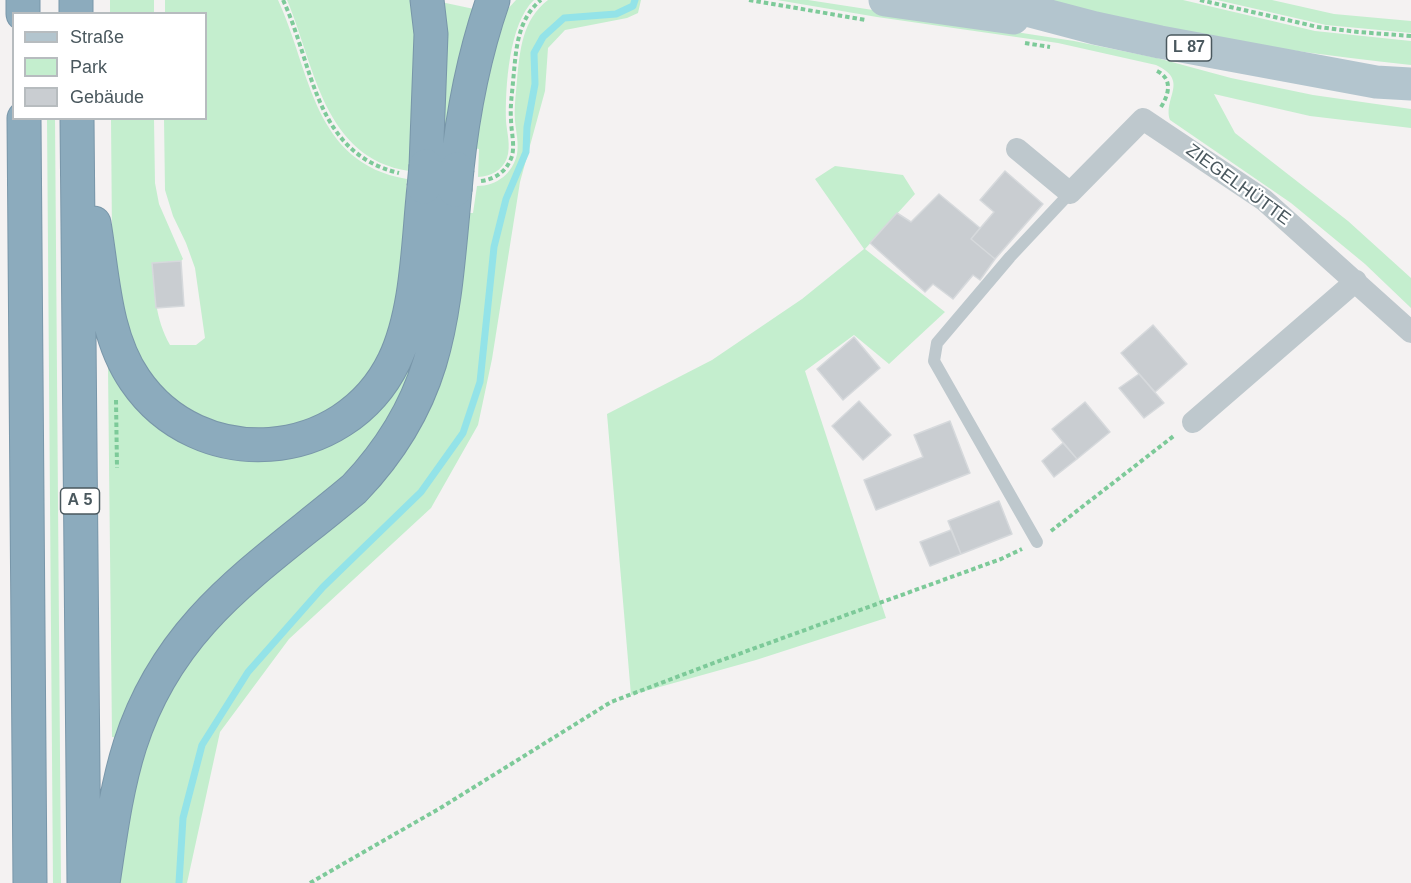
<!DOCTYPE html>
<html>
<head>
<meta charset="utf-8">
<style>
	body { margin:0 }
	#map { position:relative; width:1411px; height:883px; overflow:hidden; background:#f4f2f2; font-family:Helvetica,sans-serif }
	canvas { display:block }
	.legend { position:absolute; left:12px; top:12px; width:195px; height:108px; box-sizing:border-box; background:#fff; border:2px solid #b7bcbf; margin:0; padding:8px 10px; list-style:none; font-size:18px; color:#4a585e }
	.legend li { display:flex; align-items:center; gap:12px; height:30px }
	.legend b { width:30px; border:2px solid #b7bcbf }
</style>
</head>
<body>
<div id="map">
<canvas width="1411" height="883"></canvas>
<ul class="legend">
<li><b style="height:8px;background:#b3c5ce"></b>Straße</li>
<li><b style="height:16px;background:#c4eece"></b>Park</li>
<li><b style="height:16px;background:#c9cdd1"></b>Gebäude</li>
</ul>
</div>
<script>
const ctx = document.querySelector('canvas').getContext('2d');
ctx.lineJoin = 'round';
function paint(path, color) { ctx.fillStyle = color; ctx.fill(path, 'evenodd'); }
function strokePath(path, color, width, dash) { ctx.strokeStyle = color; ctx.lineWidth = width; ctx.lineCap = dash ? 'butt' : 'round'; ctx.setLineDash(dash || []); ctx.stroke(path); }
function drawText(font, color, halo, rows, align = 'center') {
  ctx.font = font + ' Helvetica,sans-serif'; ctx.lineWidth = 4.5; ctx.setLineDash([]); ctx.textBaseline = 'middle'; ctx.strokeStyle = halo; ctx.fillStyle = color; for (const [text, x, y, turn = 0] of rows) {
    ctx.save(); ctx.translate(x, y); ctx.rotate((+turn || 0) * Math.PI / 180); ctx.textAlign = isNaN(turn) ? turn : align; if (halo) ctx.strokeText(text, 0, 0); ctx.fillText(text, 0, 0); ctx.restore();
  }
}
paint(new Path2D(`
	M110,0H154V13H110Z
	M165,0H278C311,71 312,163 407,179L405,210L411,211L394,334L355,398L275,435L191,419L129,350L112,236L111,119H154L155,183L159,204L183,259L181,261L152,264C155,294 155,318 170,345H196L205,338L195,268L186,243L173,216L165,190L164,119L206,118V14L165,13Z
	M287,0H417L411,144L409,171C323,158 315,66 287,0Z
	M516,0H534C509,23 505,88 506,121C507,133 511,146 507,158C502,171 491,176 478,177L479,149L472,148L477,116L506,11Z
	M548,0H641L638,13L627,18L565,30L548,48L545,91L520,182L492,359L478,425L431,508L289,639L220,732L187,883H119L140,746L197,641L373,483L466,213H473L477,186C497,186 513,173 517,154C519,143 516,132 515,121C514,107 516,93 517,80C520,50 522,20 548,0Z
	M777,0H808L1074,41L1157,58L1231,78L1313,95L1411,109V128L1310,116L1214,94L1235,133L1348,221L1411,278V308L1365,264L1291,203L1170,120C1163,97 1190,81 1156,65L1058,43L877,17Z
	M1037,0H1183L1315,31L1411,41V65C1328,56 1244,45 1162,28C1120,20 1078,9 1037,0Z
	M1217,0H1272L1334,14L1411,21V33L1326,25Z
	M441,2L474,9L445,145L439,143Z
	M47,119H55L61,883H53Z
	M835,166L903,175L915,194L865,249L945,312L889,364L854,335L805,371L886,618L756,660L631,695L607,414L712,360L802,299L864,249L815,179Z
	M415,329L418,356L387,428L324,499L122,739L112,737L108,368L114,366L126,385L288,453Z`), '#c4eece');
strokePath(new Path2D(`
	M179,883L183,818L202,745L248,672L323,587L421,492L463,433L480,382L494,247L506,199L526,152L527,127L535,84L534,53L543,37L564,18L616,14L633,6L635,0`), '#93e3e8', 7);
const building = new Path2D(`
	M1005,171L1043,204L995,259L971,239L994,212L980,200Z
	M939,194L980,228L971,239L995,259L980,280L973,275L953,299L933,284L925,292L870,243L897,213L911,222Z
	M181,261L184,306L156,308L152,263Z
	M1153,325L1187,364L1155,392L1121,353Z
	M854,337L880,368L843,400L817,369Z
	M1139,374L1164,403L1144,418L1119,388Z
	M859,401L891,435L863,460L832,426Z
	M1085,402L1110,432L1077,459L1052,429Z
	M950,421L970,473L876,510L864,480L923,457L914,435Z
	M1063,443L1077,459L1054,477L1042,461Z
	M999,501L1012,534L961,554L948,521Z
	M951,530L961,554L930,566L920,542Z`);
paint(building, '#c9cdd1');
strokePath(building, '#d6d9dc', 1.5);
const highway = new Path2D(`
	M23,0V14
	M76,0V14
	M24,118L30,883
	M77,118L84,883
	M426,166L431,34L427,0
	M457,169C463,111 474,55 493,0
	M94,223C103,275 104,335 135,380C199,474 344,464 394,361C418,311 418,242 424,187
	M103,883C110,837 116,789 130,745C170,620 260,568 354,489C443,396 443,311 455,190`);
strokePath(highway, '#7896a9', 35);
strokePath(new Path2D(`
	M283,0C314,66 314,153 399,173
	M749,0L866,20
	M1200,0L1318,27L1358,32L1411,36
	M1025,43L1050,47
	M1157,71C1173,79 1169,94 1161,107
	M481,181C496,179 507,171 512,156C515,144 511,131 511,119C510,107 512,94 513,82C516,53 516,20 541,0
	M116,400L117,468
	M1051,531L1175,435
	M310,883L442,807L611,702L711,664L1001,559L1022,549`), '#7dca99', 4, [4.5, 3]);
strokePath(new Path2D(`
	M1037,542L934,361L937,343L1010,257L1070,193`), '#bec8cd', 12);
strokePath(new Path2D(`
	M1017,149L1070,193L1143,119L1264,200L1411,332
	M1193,422L1356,281`), '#bec8cd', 22);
strokePath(new Path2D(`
	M885,0L1013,18
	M989,0L1095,28L1160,42L1376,82L1411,84`), '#b3c5ce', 33);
strokePath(highway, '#8cabbd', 33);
const highwayBridge = new Path2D(`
	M424,187L426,166
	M455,190L457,169`);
strokePath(highwayBridge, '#7896a9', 35, []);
strokePath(highwayBridge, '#8cabbd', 33);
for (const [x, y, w] of [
	[1189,48,45],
	[80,501,39]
]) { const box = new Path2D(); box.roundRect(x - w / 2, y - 13, w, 26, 4.5); ctx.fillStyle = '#fff'; ctx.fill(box); strokePath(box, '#4a585e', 1.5); }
drawText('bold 16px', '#4a585e', null, [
	["L 87",1189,48],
	["A 5",80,501]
]);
drawText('18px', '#4a585e', '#fff', [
	["ZIEGELHÜTTE",1238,185,36]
]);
</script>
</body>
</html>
